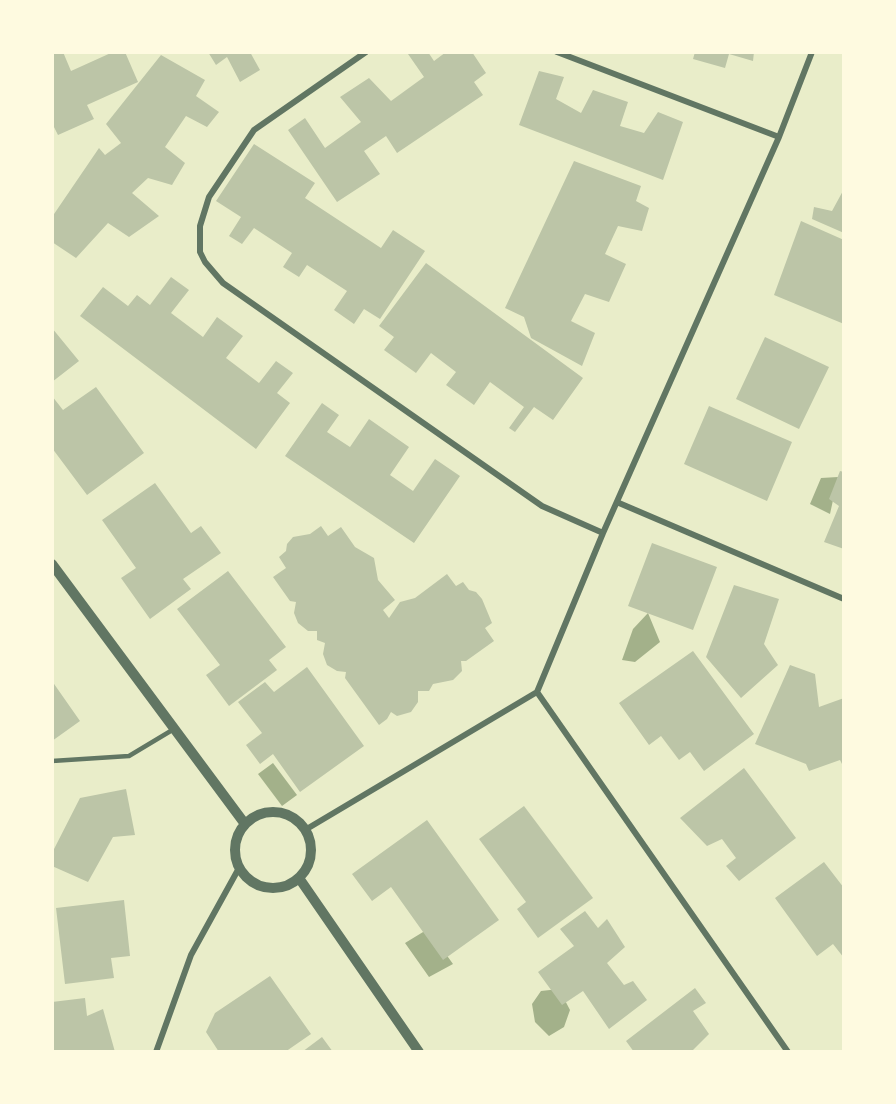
<!DOCTYPE html>
<html>
<head>
<meta charset="utf-8">
<style>
	body { margin:0 }
	#map { position:relative; width:896px; height:1104px; overflow:hidden; background:#e9edc9; font-family:Merriweather,serif }
	canvas { display:block }
	.frame { position:absolute; inset:0; border:54px solid #fefae0; pointer-events:none }
</style>
</head>
<body>
<div id="map">
<canvas width="896" height="1104"></canvas>
<div class="frame"></div>
</div>
<script>
const ctx = document.querySelector('canvas').getContext('2d');
ctx.lineJoin = 'round';
function paint(path, color) { ctx.fillStyle = color; ctx.fill(path, 'evenodd'); }
function strokePath(path, color, width, dash) { ctx.strokeStyle = color; ctx.lineWidth = width; ctx.lineCap = dash ? 'butt' : 'round'; ctx.setLineDash(dash || []); ctx.stroke(path); }
paint(new Path2D(`
	M838,477L830,514L810,504L821,478Z
	M648,613L660,642L635,662L622,660L633,629Z
	M273,763L297,795L282,806L258,774Z
	M428,929L453,964L429,977L405,943Z
	M559,989L570,1010L564,1027L549,1036L535,1022L532,1004L541,991Z`), '#a3b18a');
paint(new Path2D(`
	M52,52H63L71,71L113,52H125L138,82L87,105L94,119L58,135L52,123Z
	M208,52H250L260,70L240,82L227,57L216,65Z
	M411,52H428L434,61L446,52H472L486,73L474,82L483,95L397,153L386,136L364,151L380,174L337,202L288,130L305,118L325,148L361,122L340,97L369,78L391,101L424,77L408,54Z
	M695,52H754L753,61L729,54L725,68L693,59Z
	M161,55L205,80L196,96L219,112L207,127L186,116L165,147L185,163L172,185L148,178L132,193L159,216L129,237L108,223L76,258L52,242V217L99,148L105,155L121,143L106,124Z
	M539,71L564,77L556,99L581,113L593,90L628,102L620,126L644,133L658,112L683,122L663,180L519,125Z
	M254,144L315,183L305,198L381,248L393,230L425,251L380,319L364,309L354,324L334,310L347,291L307,265L299,277L283,267L292,253L254,228L242,244L229,236L241,217L216,201Z
	M574,161L641,186L636,201L649,208L642,231L618,226L605,254L626,264L609,302L585,294L571,321L595,333L582,366L531,338L524,317L505,308Z
	M844,189V233L812,219L814,207L832,211Z
	M801,221L844,240V324L774,295Z
	M426,263L583,378L553,420L534,407L515,432L509,428L524,407L490,382L474,405L446,385L456,372L431,353L416,373L384,350L394,337L379,326Z
	M171,277L189,290L171,313L203,337L217,317L243,336L226,358L259,383L276,361L293,373L277,393L290,403L256,449L80,316L103,287L128,306L137,295L150,305Z
	M52,328L79,361L52,382Z
	M765,337L829,367L799,429L736,399Z
	M96,387L144,453L87,495L52,448V396L63,410Z
	M322,403L339,415L327,432L350,447L369,419L409,447L390,475L413,491L435,459L460,476L414,543L285,456Z
	M709,406L792,442L767,501L684,464Z
	M840,471L844,472V549L824,542L839,506L829,499Z
	M155,483L191,533L201,526L221,553L183,579L191,589L150,619L121,578L136,568L102,520Z
	M321,526L328,536L341,527L355,547L374,558L378,580L395,600L383,610L389,618L400,602L415,598L447,574L456,586L463,582L469,590L476,592L482,599L492,623L485,628L494,641L466,661H461L462,671L453,680L433,684L429,691H418V702L411,712L397,716L391,712L387,719L379,725L345,678L346,672L337,671L327,665L323,654L325,643L317,640V631H308L298,623L294,613L296,602L290,601L273,577L286,568L279,557L286,551L287,544L293,537L310,534Z
	M652,543L717,567L693,630L628,606Z
	M228,571L286,647L269,660L277,670L229,706L206,675L220,665L177,609Z
	M734,585L779,599L764,644L778,665L741,698L706,657Z
	M693,651L754,734L704,771L690,752L679,760L661,736L649,745L619,703Z
	M790,665L815,674L819,707L844,698V768L840,760L809,771L806,764L755,744Z
	M307,667L364,746L300,792L273,754L260,764L246,745L262,733L238,702L265,682L274,692Z
	M52,681L80,721L52,741Z
	M744,768L796,838L739,881L726,866L736,858L722,839L707,846L680,818Z
	M126,789L135,835L113,837L88,882L52,866V853L80,798Z
	M524,806L593,898L538,938L517,909L526,902L479,839Z
	M427,820L499,920L443,960L391,887L372,901L352,874Z
	M824,862L844,888V958L833,944L817,956L775,898Z
	M124,900L130,956L111,958L114,978L65,984L56,908Z
	M585,911L598,928L607,919L625,947L607,963L624,985L633,981L647,1000L609,1029L583,991L562,1005L538,972L574,946L560,929Z
	M270,976L311,1034L285,1052H219L206,1032L215,1013Z
	M695,988L706,1003L693,1011L709,1034L691,1052H634L626,1041Z
	M85,998L87,1016L103,1009L115,1052H52V1002Z
	M322,1037L333,1052H302Z`), '#bcc5a7');
strokePath(new Path2D(`
	M52,761L129,756L174,729`), '#617663', 4.5);
strokePath(new Path2D(`
	M366,52L254,130L209,197L200,226V252L205,262L223,283L542,506L603,533
	M557,52L779,137
	M619,503L844,599
	M305,830L537,692
	M156,1052L191,955L239,868
	M788,1052L537,692L603,533L779,137L812,52`), '#617663', 6);
strokePath(new Path2D(`
	M52,564L245,824
	M235 850a38 38 0 1 1 76 0a38 38 0 1 1-76 0Z
	M299,878L419,1052`), '#617663', 10);
</script>
</body>
</html>
